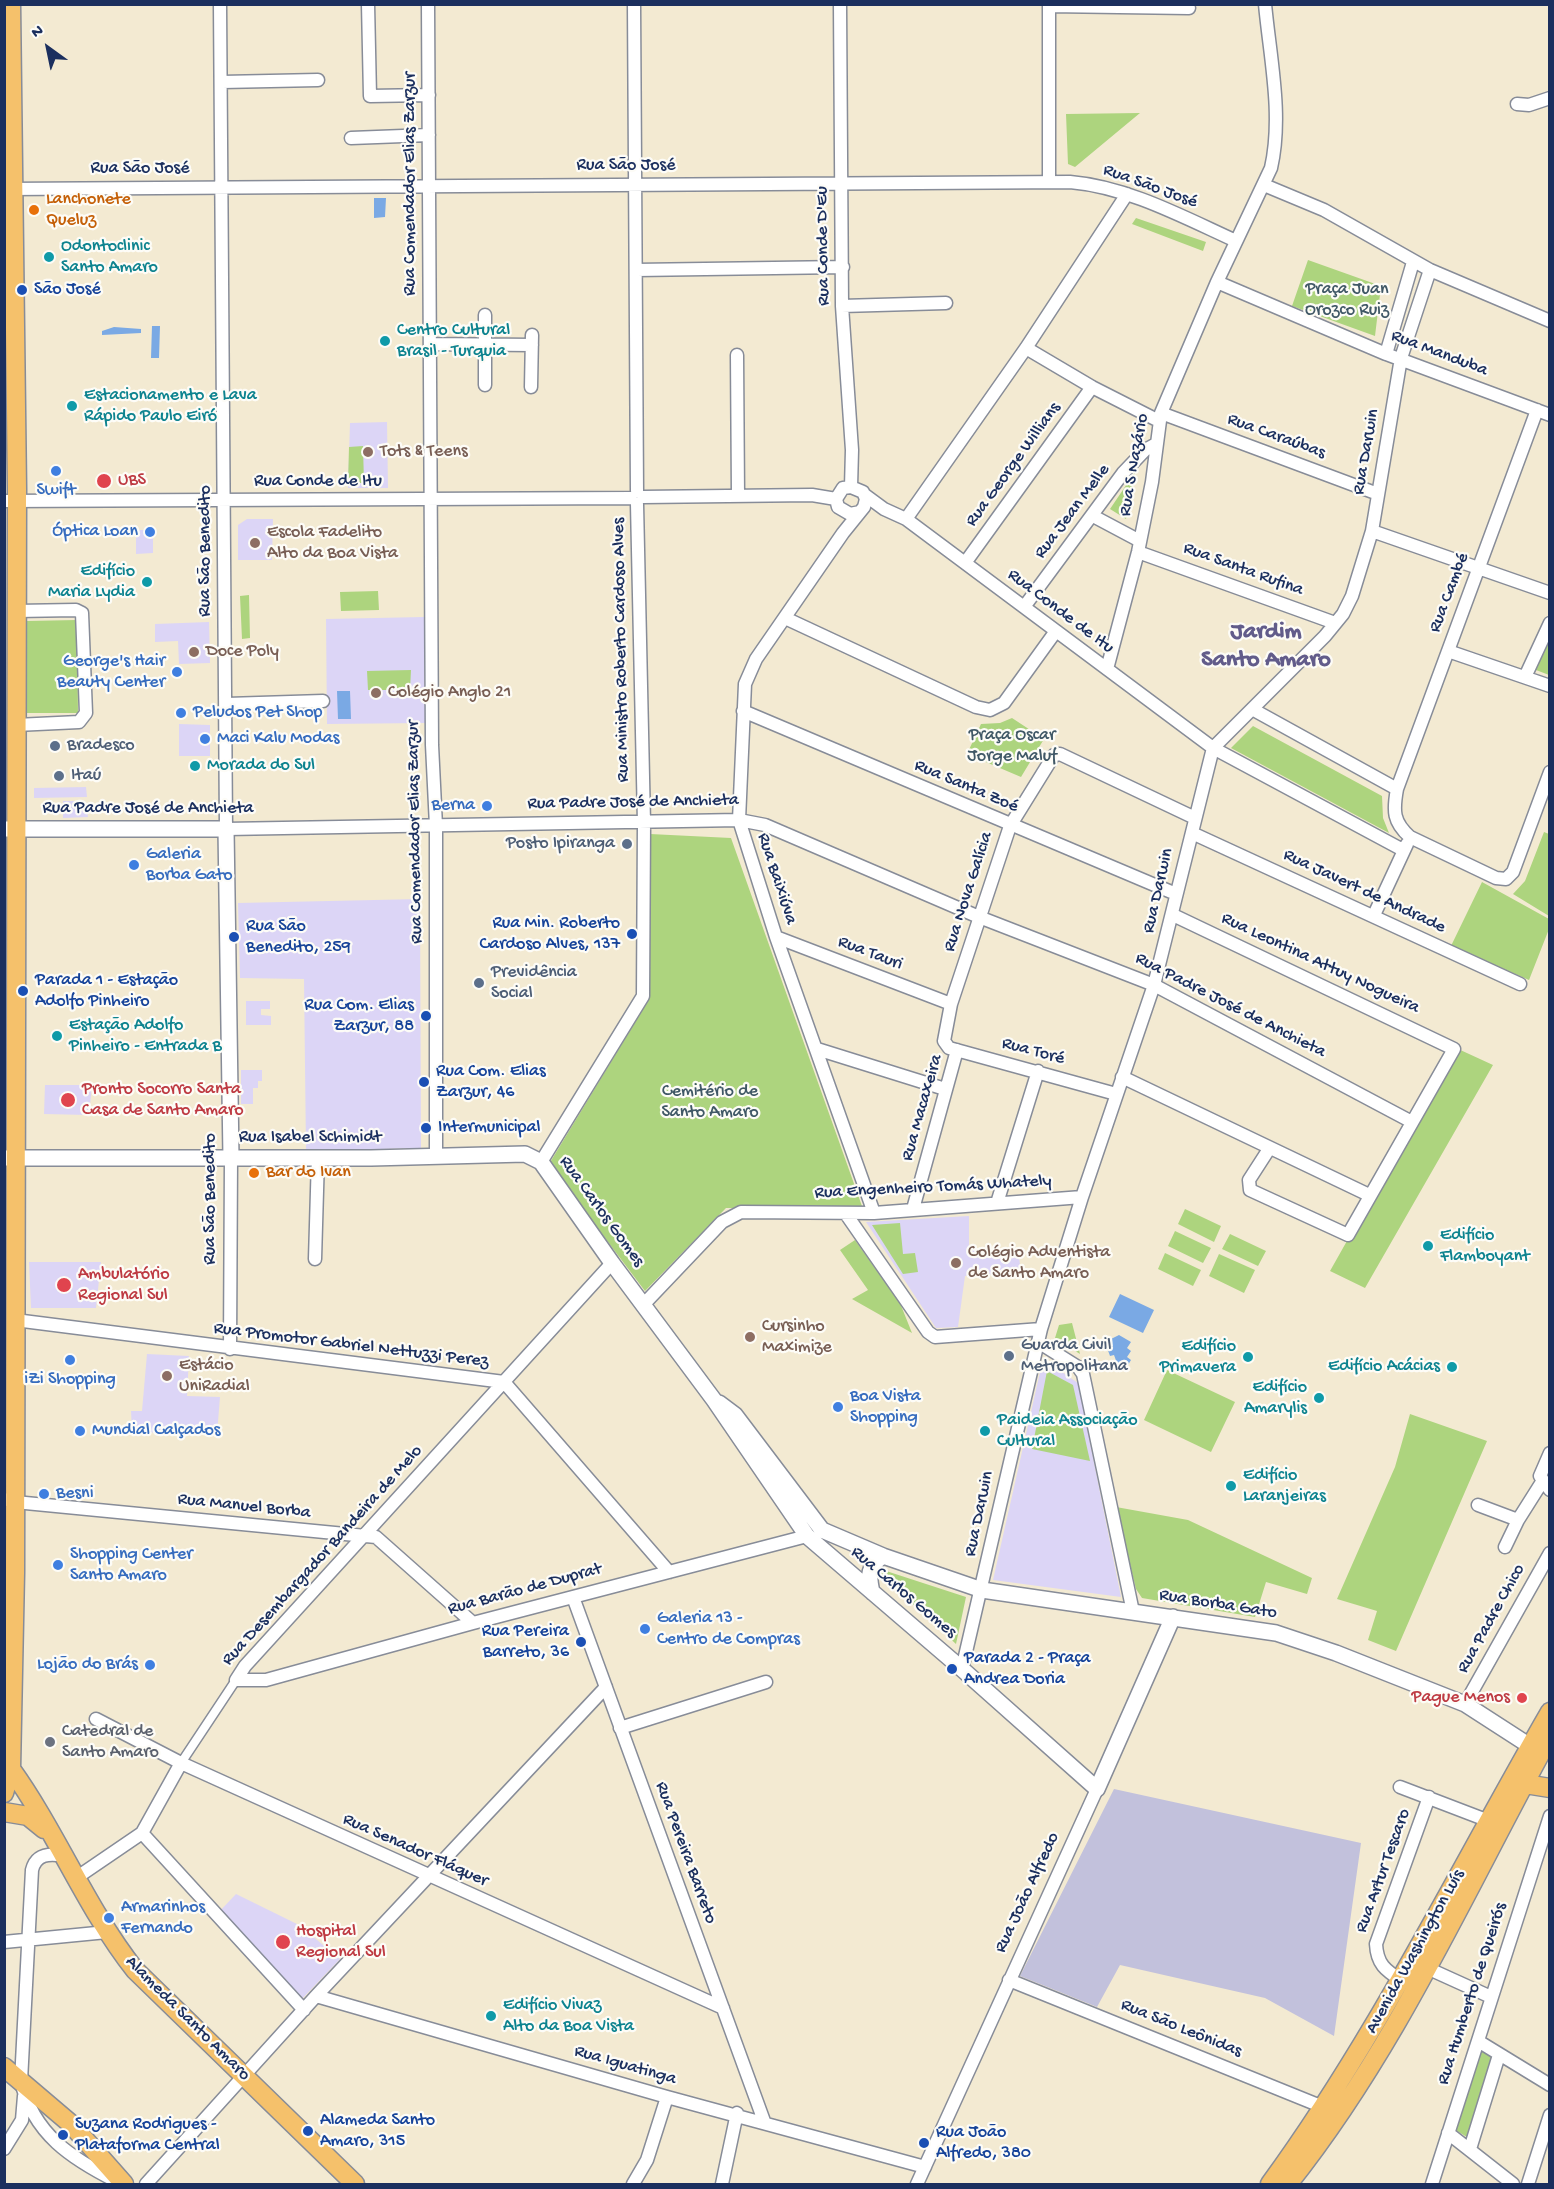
<!DOCTYPE html>
<html>
<head>
<meta charset="utf-8">
<style>
	body { margin:0 }
	#map { position:relative; width:1554px; height:2189px; overflow:hidden; background:#f3ead2; font-family:"Gochi Hand",sans-serif }
	canvas { display:block }
	.frame { position:absolute; inset:0; border:6px solid #1b2f5e; pointer-events:none }
	.north { position:absolute; left:18px; top:18px; width:60px; height:60px; -webkit-text-stroke:4px #fdfcf7; paint-order:stroke; rotate:327deg; font-size:16px; font-weight:700; line-height:24px; text-align:center; color:#1b2f5e }
	.north::after { content:''; display:block; margin:auto; width:21px; height:27px; background:#1b2f5e; clip-path:polygon(50% 0,100% 100%,50% 72%,0 100%) }
</style>
</head>
<body>
<div id="map">
<canvas width="1554" height="2189"></canvas>
<div class="frame"></div>
<div class="north">N</div>
</div>
<script>
const ctx = document.querySelector('canvas').getContext('2d');
ctx.lineJoin = 'round';
function paint(path, color) { ctx.fillStyle = color; ctx.fill(path, 'evenodd'); }
function strokePath(path, color, width, dash) { ctx.strokeStyle = color; ctx.lineWidth = width; ctx.lineCap = dash ? 'butt' : 'round'; ctx.setLineDash(dash || []); ctx.stroke(path); }
function drawText(font, color, halo, rows, align = 'center') {
  ctx.font = font + ' "Gochi Hand",sans-serif'; ctx.lineWidth = 4.5; ctx.setLineDash([]); ctx.textBaseline = 'middle'; ctx.strokeStyle = halo; ctx.fillStyle = color; for (const [text, x, y, turn = 0] of rows) {
    ctx.save(); ctx.translate(x, y); ctx.rotate((+turn || 0) * Math.PI / 180); ctx.textAlign = isNaN(turn) ? turn : align; if (halo) ctx.strokeText(text, 0, 0); ctx.fillText(text, 0, 0); ctx.restore();
  }
}
paint(new Path2D(`
	M387,422L388,488H348L350,423Z
	M247,519H273L272,560H238V525Z
	M136,530H153V553L136,554Z
	M424,617L425,723L327,724L326,619Z
	M209,622L210,663L179,664L178,641L155,642V624Z
	M179,724L210,725V756H179Z
	M86,787L87,797L34,798V788Z
	M63,801H85L88,817L63,818Z
	M420,899L421,1148L306,1151L304,979L240,978L238,903Z
	M246,1001H270V1009H261V1015L271,1016V1025H246Z
	M241,1070H262V1081H258V1088H253V1104H241Z
	M45,1085H92L89,1115L44,1114Z
	M969,1216V1250L1018,1248L1021,1273L965,1276L958,1327L936,1328L866,1222Z
	M29,1262H101L96,1308H31Z
	M147,1354L189,1356L187,1396L220,1397L217,1434L132,1432L131,1411H142Z
	M1043,1359L1078,1383L1121,1597L993,1580Z
	M236,1894L299,1925L340,1959L301,2000L218,1913Z`), '#dcd5f6');
paint(new Path2D(`
	M1114,1789L1361,1843L1334,2036L1265,1998L1120,1965L1097,2007L1020,1976Z`), '#c2c1dc');
paint(new Path2D(`
	M1140,113L1075,167L1068,164L1066,114Z
	M1136,218L1206,242L1203,251L1132,224Z
	M1308,260L1381,286L1375,336L1292,306Z
	M363,446L364,483H348L349,447Z
	M1135,472L1126,519L1110,509Z
	M378,591L379,610L341,611L340,592Z
	M249,595L250,638L242,639L240,596Z
	M77,620L78,713H27V621Z
	M1549,629V675L1536,670L1534,666Z
	M411,670L410,690H368L367,671Z
	M1012,718L1044,739L1021,777L967,754L981,724L1000,723Z
	M1253,726L1382,796L1383,818L1389,833L1231,748Z
	M1544,832L1549,834V916L1513,894L1525,881Z
	M650,834L731,838L863,1209L726,1208L645,1291L549,1164L648,1001L646,919Z
	M1482,882L1549,919V929L1529,980L1451,946Z
	M1456,1048L1493,1065L1365,1288L1330,1271Z
	M1185,1209L1221,1226L1214,1242L1178,1224Z
	M900,1223L903,1254L915,1253L918,1272L903,1274L872,1225Z
	M1175,1231L1211,1248L1203,1263L1168,1246Z
	M1230,1234L1266,1251L1258,1266L1222,1249Z
	M855,1240L900,1303L912,1333L852,1299L868,1290L840,1250Z
	M1165,1253L1201,1270L1193,1286L1158,1269Z
	M1219,1254L1255,1270L1244,1293L1209,1276Z
	M1072,1323L1080,1354L1055,1338L1059,1325Z
	M1167,1370L1235,1402L1211,1452L1144,1420Z
	M1047,1371L1073,1385L1090,1461L1032,1449Z
	M1410,1414L1487,1441L1396,1651L1368,1640L1377,1611L1337,1599L1395,1467Z
	M1116,1507L1188,1520L1312,1578L1307,1594L1266,1582L1255,1617L1142,1598L1136,1589Z
	M880,1569L966,1597L956,1644L882,1576L878,1571Z
	M1480,2048L1496,2058L1470,2139L1454,2129Z`), '#add47e');
paint(new Path2D(`
	M374,198H386L385,217L374,218Z
	M152,326H160L159,358H151Z
	M114,327L141,329V333L102,335V331Z
	M337,691H350L351,719H338Z
	M1120,1294L1154,1310L1143,1333L1109,1317Z
	M1119,1335L1131,1342L1127,1348L1131,1351L1127,1357L1131,1360L1128,1365L1118,1366L1114,1355L1110,1356L1105,1342Z`), '#7aa9e4');
const pedestrian = new Path2D(`
	M181,1763L236,1680`);
const minor = new Path2D(`
	M220,4L226,829L739,820L765,825L979,917L1154,985L1412,1122
	M368,4L370,96L429,95
	M428,4L432,745L436,826V1155
	M634,4L637,491
	M840,4L842,306L852,450L851,487
	M1049,6L1189,8
	M222,82L318,80
	M1517,104L1529,105L1550,98
	M351,138L429,135
	M1049,181V4
	M1264,185L1324,210L1430,270L1550,321
	M7,189L1070,182C1128,187 1183,217 1236,241
	M636,270L843,267
	M1217,282L1386,354L1550,415
	M842,306L946,303
	M430,344L532,345
	M1026,348L1092,387L1159,421
	M1386,354L1413,262
	M737,355L738,496
	M485,385V315
	M531,387L532,335
	M1537,410L1397,789C1393,811 1393,822 1410,837L1496,878L1506,879L1513,872L1550,772
	M1161,413L1378,494
	M865,495L884,509L906,519L1213,748L1403,850
	M643,497L812,495L836,499
	M4,501L631,498
	M860,512L850,514L838,507L836,499L843,488L851,487L863,492L866,499L864,507L843,533L756,659L745,684L739,820L776,937L874,1213
	M1093,516L1140,541
	M906,519L1026,348L1127,194
	M1372,531L1550,593
	M1138,552L1335,623
	M965,563L1092,387
	M1024,607L1123,473L1145,450L1156,444
	M785,618L976,707L990,710L1004,703L1056,631
	M1448,651L1550,686
	M1107,669L1138,552L1152,482L1161,413L1217,282L1271,168C1283,115 1270,58 1265,4
	M1525,677L1550,623
	M227,704L323,701
	M1252,709L1397,789
	M743,711L1176,894
	M16,725L79,722L86,713L82,613L76,610L16,611
	M1192,833L1520,984
	M1173,915L1454,1049L1348,1235L1250,1190L1249,1180L1269,1149
	M1374,915L1407,844
	M776,937L951,1004
	M817,1049L945,1089
	M1122,1077L1369,1195
	M1116,1094L949,1048L944,1041L951,1004L1010,826L1054,755L1060,754L1195,818
	M541,1162L643,996L644,823L637,504
	M997,1203L1038,1071
	M913,1209L957,1050
	M846,1214L928,1332L935,1337L1041,1329
	M315,1259L318,1157
	M644,1304L722,1222L741,1212L874,1213L1082,1197
	M15,1320L504,1382L669,1572
	M1038,1342L1078,1367L1083,1374L1133,1612
	M230,1349L231,1158
	M1550,1453L1540,1476L1550,1490
	M4,1499L15,1502L376,1537L473,1623
	M1478,1505L1518,1520L1542,1482
	M1505,1547L1518,1520
	M573,1597L764,2121
	M962,1669L1041,1329L1082,1197L1154,985L1213,748L1325,636L1343,614L1352,596L1372,531L1401,358L1430,270
	M236,1680H266L473,1623L807,1536
	M236,1680L245,1666L612,1263
	M1465,1704L1550,1553
	M96,1719L181,1763L723,2008
	M620,1728L766,1682
	M1400,1787L1489,1821
	M142,1833L304,2010
	M64,1856C49,1853 36,1854 32,1870L21,2081C33,2134 72,2159 118,2182
	M76,1878L142,1833L181,1763
	M4,1942L107,1932
	M1427,1968L1491,1997
	M1009,1980L1328,2109
	M1402,1981C1385,1970 1377,1964 1376,1944L1429,1797
	M316,1996L667,2097L925,2167
	M1478,2041L1550,2085
	M1448,2133L1513,2184
	M4,2149L22,2120L24,2096
	M1470,2149L1499,2055
	M146,2184L316,1996L606,1687
	M633,2184L647,2160L667,2097
	M722,2184L737,2113
	M917,2184L1097,1789
	M1432,2184L1550,1816
	M1528,2184L1550,2115`);
const tertiary = new Path2D(`
	M4,829H226L231,1158
	M4,1158H371L525,1154L541,1162L612,1263L714,1400L807,1536L962,1669L1097,1789L1173,1617
	M719,1403L735,1415L822,1530L883,1556L982,1590L1276,1633L1336,1653L1465,1704L1530,1746
	M872,1592C868,1575 868,1566 883,1556`);
const primary = new Path2D(`
	M11,1769C57,1833 86,1908 135,1970L355,2184
	M1525,1784L1550,1788
	M4,1793L11,1769L15,1573L17,489L11,4
	M4,1812L28,1816L44,1829
	M4,2067L71,2124L124,2184
	M1270,2184C1378,2036 1458,1871 1550,1712
	M1288,2184C1396,2049 1467,1887 1550,1736`);
strokePath(pedestrian, '#878c98', 11);
strokePath(minor, '#878c98', 15);
strokePath(tertiary, '#878c98', 18);
strokePath(primary, '#878c98', 21);
strokePath(pedestrian, '#fff', 8);
strokePath(minor, '#fff', 12);
strokePath(tertiary, '#fff', 15);
strokePath(primary, '#f5c16b', 18);
for (const [x, y, r, color] of [
	[34,210,6,"#e8710a"],
	[49,257,6,"#0f9aa8"],
	[22,290,6,"#1a4fb4"],
	[385,341,6,"#0f9aa8"],
	[72,406,6,"#0f9aa8"],
	[368,452,6,"#8d6e63"],
	[56,471,6,"#3f7fe0"],
	[104,481,8,"#e0444e"],
	[150,532,6,"#3f7fe0"],
	[255,543,6,"#8d6e63"],
	[147,582,6,"#0f9aa8"],
	[194,652,6,"#8d6e63"],
	[177,672,6,"#3f7fe0"],
	[376,693,6,"#8d6e63"],
	[181,713,6,"#3f7fe0"],
	[205,739,6,"#3f7fe0"],
	[55,746,6,"#5c6f8a"],
	[195,766,6,"#0f9aa8"],
	[59,776,6,"#5c6f8a"],
	[487,806,6,"#3f7fe0"],
	[627,844,6,"#5c6f8a"],
	[134,865,6,"#3f7fe0"],
	[632,934,6,"#1a4fb4"],
	[234,937,6,"#1a4fb4"],
	[479,983,6,"#5c6f8a"],
	[23,991,6,"#1a4fb4"],
	[426,1016,6,"#1a4fb4"],
	[57,1036,6,"#0f9aa8"],
	[424,1082,6,"#1a4fb4"],
	[68,1100,8,"#e0444e"],
	[426,1128,6,"#1a4fb4"],
	[254,1173,6,"#e8710a"],
	[1428,1246,6,"#0f9aa8"],
	[956,1263,6,"#8d6e63"],
	[64,1285,8,"#e0444e"],
	[750,1337,6,"#8d6e63"],
	[1009,1356,6,"#5c6f8a"],
	[1248,1357,6,"#0f9aa8"],
	[70,1360,6,"#3f7fe0"],
	[1452,1367,6,"#0f9aa8"],
	[167,1376,6,"#8d6e63"],
	[1319,1398,6,"#0f9aa8"],
	[838,1407,6,"#3f7fe0"],
	[80,1431,6,"#3f7fe0"],
	[985,1431,6,"#0f9aa8"],
	[1231,1486,6,"#0f9aa8"],
	[44,1494,6,"#3f7fe0"],
	[58,1565,6,"#3f7fe0"],
	[645,1629,6,"#3f7fe0"],
	[581,1642,6,"#1a4fb4"],
	[150,1665,6,"#3f7fe0"],
	[952,1669,6,"#1a4fb4"],
	[1522,1698,6,"#e0444e"],
	[50,1742,6,"#6b7280"],
	[109,1918,6,"#3f7fe0"],
	[283,1942,8,"#e0444e"],
	[491,2016,6,"#0f9aa8"],
	[308,2131,6,"#1a4fb4"],
	[63,2135,6,"#1a4fb4"],
	[924,2143,6,"#1a4fb4"]
]) { const dot = new Path2D(); dot.arc(x, y, r, 0, 2 * Math.PI); ctx.fillStyle = color; ctx.fill(dot); strokePath(dot, '#fdfcf7', 2); }
drawText('18px', '#1b2f5e', '#fdfcf7', [
	["Rua São José",626,166],
	["Rua São José",140,169],
	["Rua Comendador Elias Zarzur",411,184,-90],
	["Rua São José",1150,187,20],
	["Rua Conde D'Eu",824,246,-91],
	["Rua Manduba",1439,354,21],
	["Rua Caraúbas",1276,437,20],
	["Rua Darwin",1367,452,-80],
	["Rua George Willians",1014,465,-54],
	["Rua S Nazário",1135,465,-80],
	["Rua Conde de Itu",318,482],
	["Rua Jean Melle",1073,512,-53],
	["Rua São Benedito",206,551,-90],
	["Rua Santa Rufina",1243,570,20],
	["Rua Cambé",1450,593,-69],
	["Rua Conde de Itu",1060,612,37],
	["Rua Ministro Roberto Cardoso Alves",622,650,-91],
	["Rua Santa Zoé",966,787,23],
	["Rua Padre José de Anchieta",633,803,-1],
	["Rua Padre José de Anchieta",148,809],
	["Rua Comendador Elias Zarzur",416,832,-91],
	["Rua Baixiúva",776,879,72],
	["Rua Darwin",1159,891,-77],
	["Rua Nova Galícia",969,892,-72],
	["Rua Javert de Andrade",1364,892,25],
	["Rua Tauri",870,954,21],
	["Rua Leontina Attuy Nogueira",1320,964,25],
	["Rua Padre José de Anchieta",1230,1006,27],
	["Rua Toré",1033,1052,15],
	["Rua Macaxeira",923,1108,-74],
	["Rua Isabel Schimidt",310,1138],
	["Rua Engenheiro Tomás Whately",933,1188,-3],
	["Rua São Benedito",211,1199,-90],
	["Rua Carlos Gomes",601,1212,54],
	["Rua Promotor Gabriel Nettuzzi Perez",351,1346,7],
	["Rua Manuel Borba",244,1507,6],
	["Rua Darwin",980,1514,-78],
	["Rua Desembargador Bandeira de Melo",323,1556,-48],
	["Rua Barão de Duprat",525,1590,-15],
	["Rua Carlos Gomes",903,1593,40],
	["Rua Borba Gato",1218,1605,9],
	["Rua Padre Chico",1492,1619,-61],
	["Rua Senador Fláquer",415,1851,24],
	["Rua Pereira Barreto",685,1853,70],
	["Rua Artur Tescaro",1384,1871,-70],
	["Rua João Alfredo",1028,1893,-65],
	["Avenida Washington Luís",1416,1952,-61],
	["Rua Humberto de Queirós",1473,1994,-72],
	["Alameda Santo Amaro",187,2019,45],
	["Rua São Leônidas",1181,2029,22],
	["Rua Iguatinga",625,2066,16]
]);
drawText('18px', '#c56008', '#fdfcf7', [
	["Lanchonete",46,200],
	["Queluz",46,221],
	["Bar do Ivan",266,1173]
], 'left');
drawText('18px', '#0d838f', '#fdfcf7', [
	["Odontoclinic",61,247],
	["Santo Amaro",61,268],
	["Centro Cultural",397,331],
	["Brasil - Turquia",397,352],
	["Estacionamento e Lava",84,396],
	["Rápido Paulo Eiró",84,417],
	["Edifício",135,572,"right"],
	["Maria Lydia",135,593,"right"],
	["Morada do Sul",207,766],
	["Estação Adolfo",69,1026],
	["Pinheiro - Entrada B",69,1047],
	["Edifício",1440,1236],
	["Flamboyant",1440,1257],
	["Edifício",1236,1347,"right"],
	["Primavera",1236,1368,"right"],
	["Edifício Acácias",1440,1367,"right"],
	["Edifício",1307,1388,"right"],
	["Amarylis",1307,1409,"right"],
	["Paideia Associação",997,1421],
	["Cultural",997,1442],
	["Edifício",1243,1476],
	["Laranjeiras",1243,1497],
	["Edifício Vivaz",503,2006],
	["Alto da Boa Vista",503,2027]
], 'left');
drawText('18px', '#164399', '#fdfcf7', [
	["São José",34,290],
	["Rua Min. Roberto",620,924,"right"],
	["Cardoso Alves, 137",620,945,"right"],
	["Rua São",246,927],
	["Benedito, 259",246,948],
	["Parada 1 - Estação",35,981],
	["Adolfo Pinheiro",35,1002],
	["Rua Com. Elias",414,1006,"right"],
	["Zarzur, 88",414,1027,"right"],
	["Rua Com. Elias",436,1072],
	["Zarzur, 46",436,1093],
	["Intermunicipal",438,1128],
	["Rua Pereira",569,1632,"right"],
	["Barreto, 36",569,1653,"right"],
	["Parada 2 - Praça",964,1659],
	["Andrea Doria",964,1680],
	["Alameda Santo",320,2121],
	["Amaro, 315",320,2142],
	["Suzana Rodrigues -",75,2125],
	["Plataforma Central",75,2146],
	["Rua João",936,2133],
	["Alfredo, 380",936,2154]
], 'left');
drawText('18px', '#405866', '#fdfcf7', [
	["Praça Juan",1347,290],
	["Orozco Ruiz",1347,311],
	["Praça Oscar",1012,736],
	["Jorge Maluf",1012,757],
	["Cemitério de",710,1092],
	["Santo Amaro",710,1113]
]);
drawText('18px', '#785e54', '#fdfcf7', [
	["Tots & Teens",380,452],
	["Escola Fadelito",267,533],
	["Alto da Boa Vista",267,554],
	["Doce Poly",206,652],
	["Colégio Anglo 21",388,693],
	["Colégio Adventista",968,1253],
	["de Santo Amaro",968,1274],
	["Cursinho",762,1327],
	["Maximize",762,1348],
	["Estácio",179,1366],
	["UniRadial",179,1387]
], 'left');
drawText('18px', '#be3a42', '#fdfcf7', [
	["UBS",118,481],
	["Pronto Socorro Santa",82,1090],
	["Casa de Santo Amaro",82,1111],
	["Ambulatório",78,1275],
	["Regional Sul",78,1296],
	["Pague Menos",1510,1698,"right"],
	["Hospital",296,1932],
	["Regional Sul",296,1953]
], 'left');
drawText('18px', '#366cbe', '#fdfcf7', [
	["Swift",56,491,"center"],
	["Óptica Loan",138,532,"right"],
	["George's Hair",165,662,"right"],
	["Beauty Center",165,683,"right"],
	["Peludos Pet Shop",193,713],
	["Maci Kalu Modas",217,739],
	["Berna",475,806,"right"],
	["Galeria",146,855],
	["Borba Gato",146,876],
	["iZi Shopping",70,1380,"center"],
	["Boa Vista",850,1397],
	["Shopping",850,1418],
	["Mundial Calçados",92,1431],
	["Besni",56,1494],
	["Shopping Center",70,1555],
	["Santo Amaro",70,1576],
	["Galeria 13 -",657,1619],
	["Centro de Compras",657,1640],
	["Lojão do Brás",138,1665,"right"],
	["Armarinhos",121,1908],
	["Fernando",121,1929]
], 'left');
drawText('18px', '#4e5e75', '#fdfcf7', [
	["Bradesco",67,746],
	["Itaú",71,776],
	["Posto Ipiranga",615,844,"right"],
	["Previdência",491,973],
	["Social",491,994],
	["Guarda Civil",1021,1346],
	["Metropolitana",1021,1367]
], 'left');
drawText('18px', '#5b616d', '#fdfcf7', [
	["Catedral de",62,1732],
	["Santo Amaro",62,1753]
], 'left');
drawText('bold 24px', '#625c8a', '#fdfcf7', [
	["Jardim",1266,633],
	["Santo Amaro",1266,661]
]);
</script>
</body>
</html>
